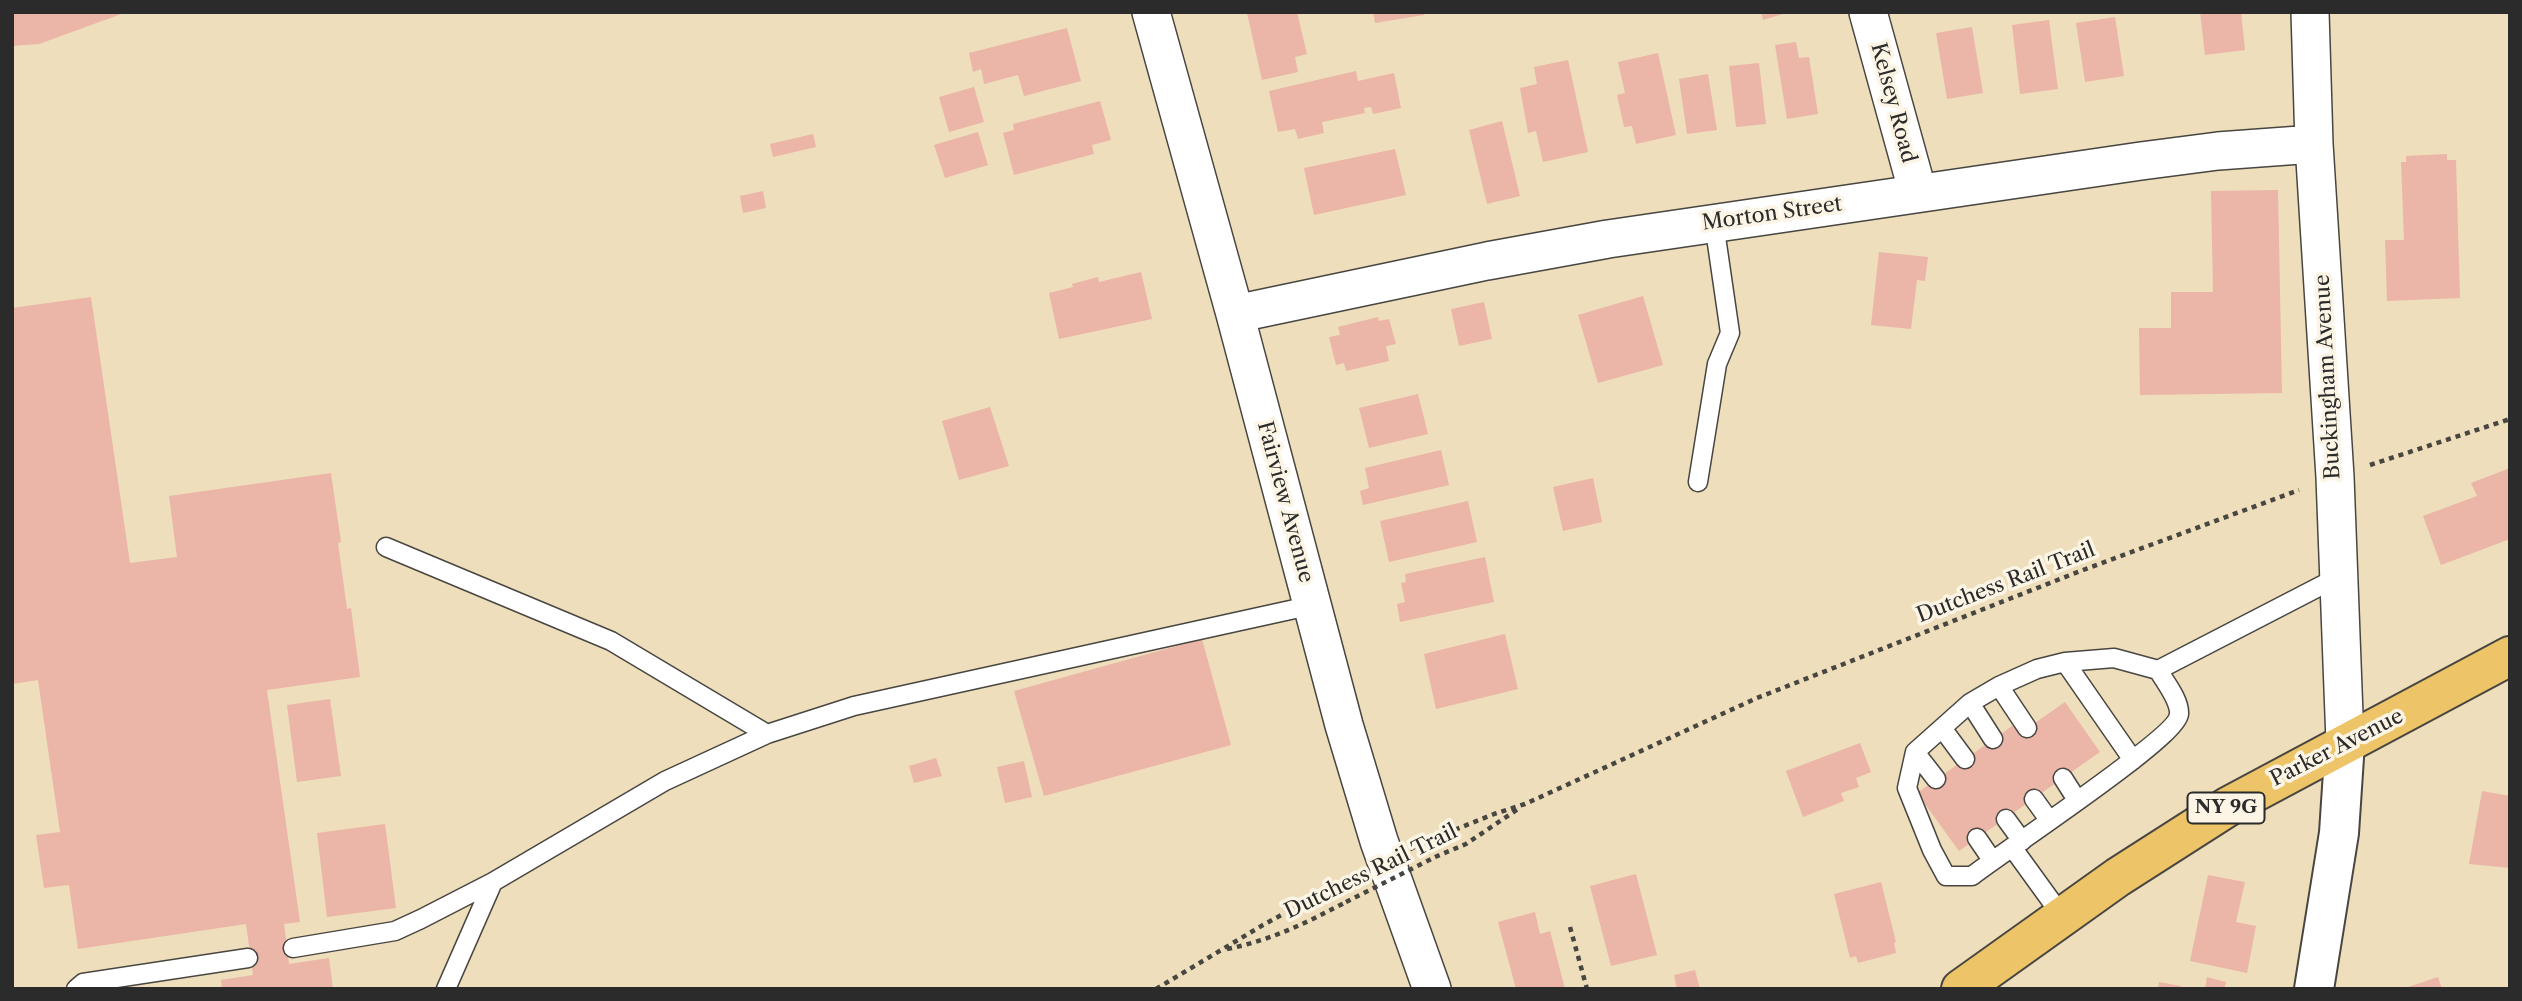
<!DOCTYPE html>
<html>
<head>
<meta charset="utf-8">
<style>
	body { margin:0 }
	#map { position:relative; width:2522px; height:1001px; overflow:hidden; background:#eedebb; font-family:"Libre Caslon Text",serif }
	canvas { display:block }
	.frame { position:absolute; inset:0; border:14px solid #2b2b2b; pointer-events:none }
</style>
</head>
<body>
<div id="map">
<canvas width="2522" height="1001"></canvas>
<div class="frame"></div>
</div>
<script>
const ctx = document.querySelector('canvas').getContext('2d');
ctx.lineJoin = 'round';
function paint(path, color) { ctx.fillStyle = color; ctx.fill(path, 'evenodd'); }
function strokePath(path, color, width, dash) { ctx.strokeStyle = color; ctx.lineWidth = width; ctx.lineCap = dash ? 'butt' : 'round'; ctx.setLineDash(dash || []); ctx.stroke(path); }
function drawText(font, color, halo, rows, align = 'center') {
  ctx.font = font + ' "Libre Caslon Text",serif'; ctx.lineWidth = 7; ctx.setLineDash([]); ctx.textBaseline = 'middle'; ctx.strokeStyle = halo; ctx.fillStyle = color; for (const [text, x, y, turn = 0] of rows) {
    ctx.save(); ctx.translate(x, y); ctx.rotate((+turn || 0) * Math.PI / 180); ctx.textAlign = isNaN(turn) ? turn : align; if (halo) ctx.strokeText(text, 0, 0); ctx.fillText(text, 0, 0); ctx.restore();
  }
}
paint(new Path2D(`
	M12,12H124V13L39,44L12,46Z
	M1249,12H1297L1307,54L1295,57L1298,72L1262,80L1247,13Z
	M1373,12H1424V15L1375,23Z
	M1761,12H1786V13L1763,20Z
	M2200,12H2241L2245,50L2205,55Z
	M2115,17L2124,76L2085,82L2076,23Z
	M2049,20L2058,89L2020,94L2012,25Z
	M1972,27L1983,93L1947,99L1936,33Z
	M1067,28L1081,81L1024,96L1018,75L984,84L981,69L973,72L969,53Z
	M1796,42L1799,58L1809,57L1818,114L1787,119L1775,45Z
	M1658,53L1676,135L1636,144L1632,126L1624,127L1617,95L1625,93L1618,62Z
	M1568,60L1588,152L1543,162L1536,131L1528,133L1520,88L1537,84L1534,67Z
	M1759,63L1766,124L1736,127L1729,66Z
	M1356,71L1358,81L1394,73L1401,108L1373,114L1371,107L1364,108L1365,113L1322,122L1324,133L1298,139L1295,129L1278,132L1269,91Z
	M1708,74L1717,130L1687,134L1679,79Z
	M974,87L984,122L949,132L939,97Z
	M1100,101L1111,140L1092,145L1094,154L1014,175L1003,133L1014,130L1013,124Z
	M1502,121L1520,196L1487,204L1469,130Z
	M978,132L988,165L945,178L934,145Z
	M813,134L816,147L773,157L770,144Z
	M1395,149L1406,195L1314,215L1304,168Z
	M2447,154V160H2456L2460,298L2387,301L2385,240H2404L2401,162H2406V156Z
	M2278,190L2282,393L2140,395L2139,328H2171V292H2213L2211,191Z
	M763,191L766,208L743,213L740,196Z
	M1879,252L1928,257L1925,281L1917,280L1911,329L1871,325Z
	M1141,272L1152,319L1059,339L1049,293L1073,287L1072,284L1098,277L1099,282Z
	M1643,296L1663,365L1598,383L1578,315Z
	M91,297L130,563L177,557L169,496L331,473L341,542L338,543L347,609L351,608L360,677L267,690L300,922L284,924L289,964L329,958L333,989H222L221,980L253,975L246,924L78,949L69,885L44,888L36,835L60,832L38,680L12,684V308Z
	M1484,302L1492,339L1459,346L1451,309Z
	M1378,317L1379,321L1389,319L1396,344L1386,346L1389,361L1346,371L1344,363L1336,365L1329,337L1340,335L1338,327Z
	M1418,394L1428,434L1369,448L1359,408Z
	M990,407L1009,466L959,480L942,421Z
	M1441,450L1449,485L1363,505L1360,491L1369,488L1365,468Z
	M2510,468V539L2441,565L2423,516L2477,496L2471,483Z
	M1593,478L1602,522L1563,531L1553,487Z
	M1468,501L1477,542L1389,562L1380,521Z
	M1485,557L1494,602L1400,622L1397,604L1405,602L1401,583L1406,582L1405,574Z
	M1505,634L1518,689L1436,709L1424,654Z
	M1202,639L1231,745L1044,796L1014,691Z
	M330,699L341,776L297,782L287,705Z
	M2065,702L2100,752L1959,851L1917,793L2012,726L2022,732Z
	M1860,743L1871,772L1856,778L1859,787L1841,793L1844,801L1803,817L1786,771Z
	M936,758L942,776L914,783L909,766Z
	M1024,761L1032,797L1005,803L997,767Z
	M2482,791L2510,796V868L2469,864Z
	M385,824L396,908L327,917L317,833Z
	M1636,874L1657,955L1611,966L1590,886Z
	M2208,875L2245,882L2236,922L2256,926L2247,973L2190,961Z
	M1881,882L1896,942L1894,943L1896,953L1858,963L1856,956L1850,958L1834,894Z
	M1535,912L1540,934L1550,931L1565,989H1516L1498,922Z
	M1695,970L1700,989H1677L1674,975Z
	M2207,977L2226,982L2224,989H2205Z
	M2438,977L2442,989H2405V988Z
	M2159,982L2181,986L2180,989H2158Z`), '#ebb5a8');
const service = new Path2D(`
	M1698,482L1717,364L1730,333L1714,223
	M386,547L611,641L767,734
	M2065,662L2133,760
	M2158,670C2165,682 2180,700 2179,714C2178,737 2001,853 1972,876H1946L1932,850L1907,788L1915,752L1970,703L1999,686L2037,669L2065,662L2114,658L2158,670L2338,577
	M1999,686L2027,728
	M1970,703L1993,739
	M1942,728L1965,759
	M1915,752L1936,779
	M2063,778L2077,800
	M2034,799L2049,820
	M2006,819L2022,841
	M1977,838L1992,860
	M2012,847L2062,916
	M293,948L395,931L421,919L493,882L665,781L767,734L854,706L1313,605
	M76,989L83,983L248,958
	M446,989L493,882`);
const minor = new Path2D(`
	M1151,12L1235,314L1344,725L1379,841L1432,989
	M1868,12L1918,193
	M2310,12L2314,144L2335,477L2345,742
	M1235,314L1487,261L1608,239L2141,161L2218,151L2314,144`);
const tertiary = new Path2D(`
	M2314,989L2339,833L2345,742`);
const primary = new Path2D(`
	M1961,989L2118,877L2229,806L2510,656`);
strokePath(service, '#484641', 21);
strokePath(minor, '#484641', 40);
strokePath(tertiary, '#484641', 42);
strokePath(primary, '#484641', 42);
strokePath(new Path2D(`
	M2370,465L2510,419
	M1427,841L1494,814L1525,804L1757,698L2083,570L2299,490
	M1435,857L1466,844L1521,807
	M1570,927L1587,989
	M1227,949C1272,940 1306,923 1346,902
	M1156,989L1263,925L1338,884`), '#484641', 4.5, [5, 5]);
strokePath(service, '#fff', 18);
strokePath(minor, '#fff', 37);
strokePath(tertiary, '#fff', 38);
strokePath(primary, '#eec469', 38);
strokePath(new Path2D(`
	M1338,884L1427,841
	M1346,902L1435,857`), '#484641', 4.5, [5, 5]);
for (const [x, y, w] of [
	[2226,808,77]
]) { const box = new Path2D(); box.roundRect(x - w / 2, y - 15.5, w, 31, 5); ctx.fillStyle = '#fcf5e5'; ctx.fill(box); strokePath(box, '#2b2b2b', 2); }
drawText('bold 19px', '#2b2b2b', null, [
	["NY 9G",2226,808]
]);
drawText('21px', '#2b2b2b', '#fcf5e5', [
	["Kelsey Road",1893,103,75],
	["Morton Street",1772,214,-8],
	["Buckingham Avenue",2328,377,-93],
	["Fairview Avenue",1285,502,75],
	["Dutchess Rail Trail",2006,583,-21],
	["Parker Avenue",2337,748,-27],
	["Dutchess Rail Trail",1371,872,-26]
]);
</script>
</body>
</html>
